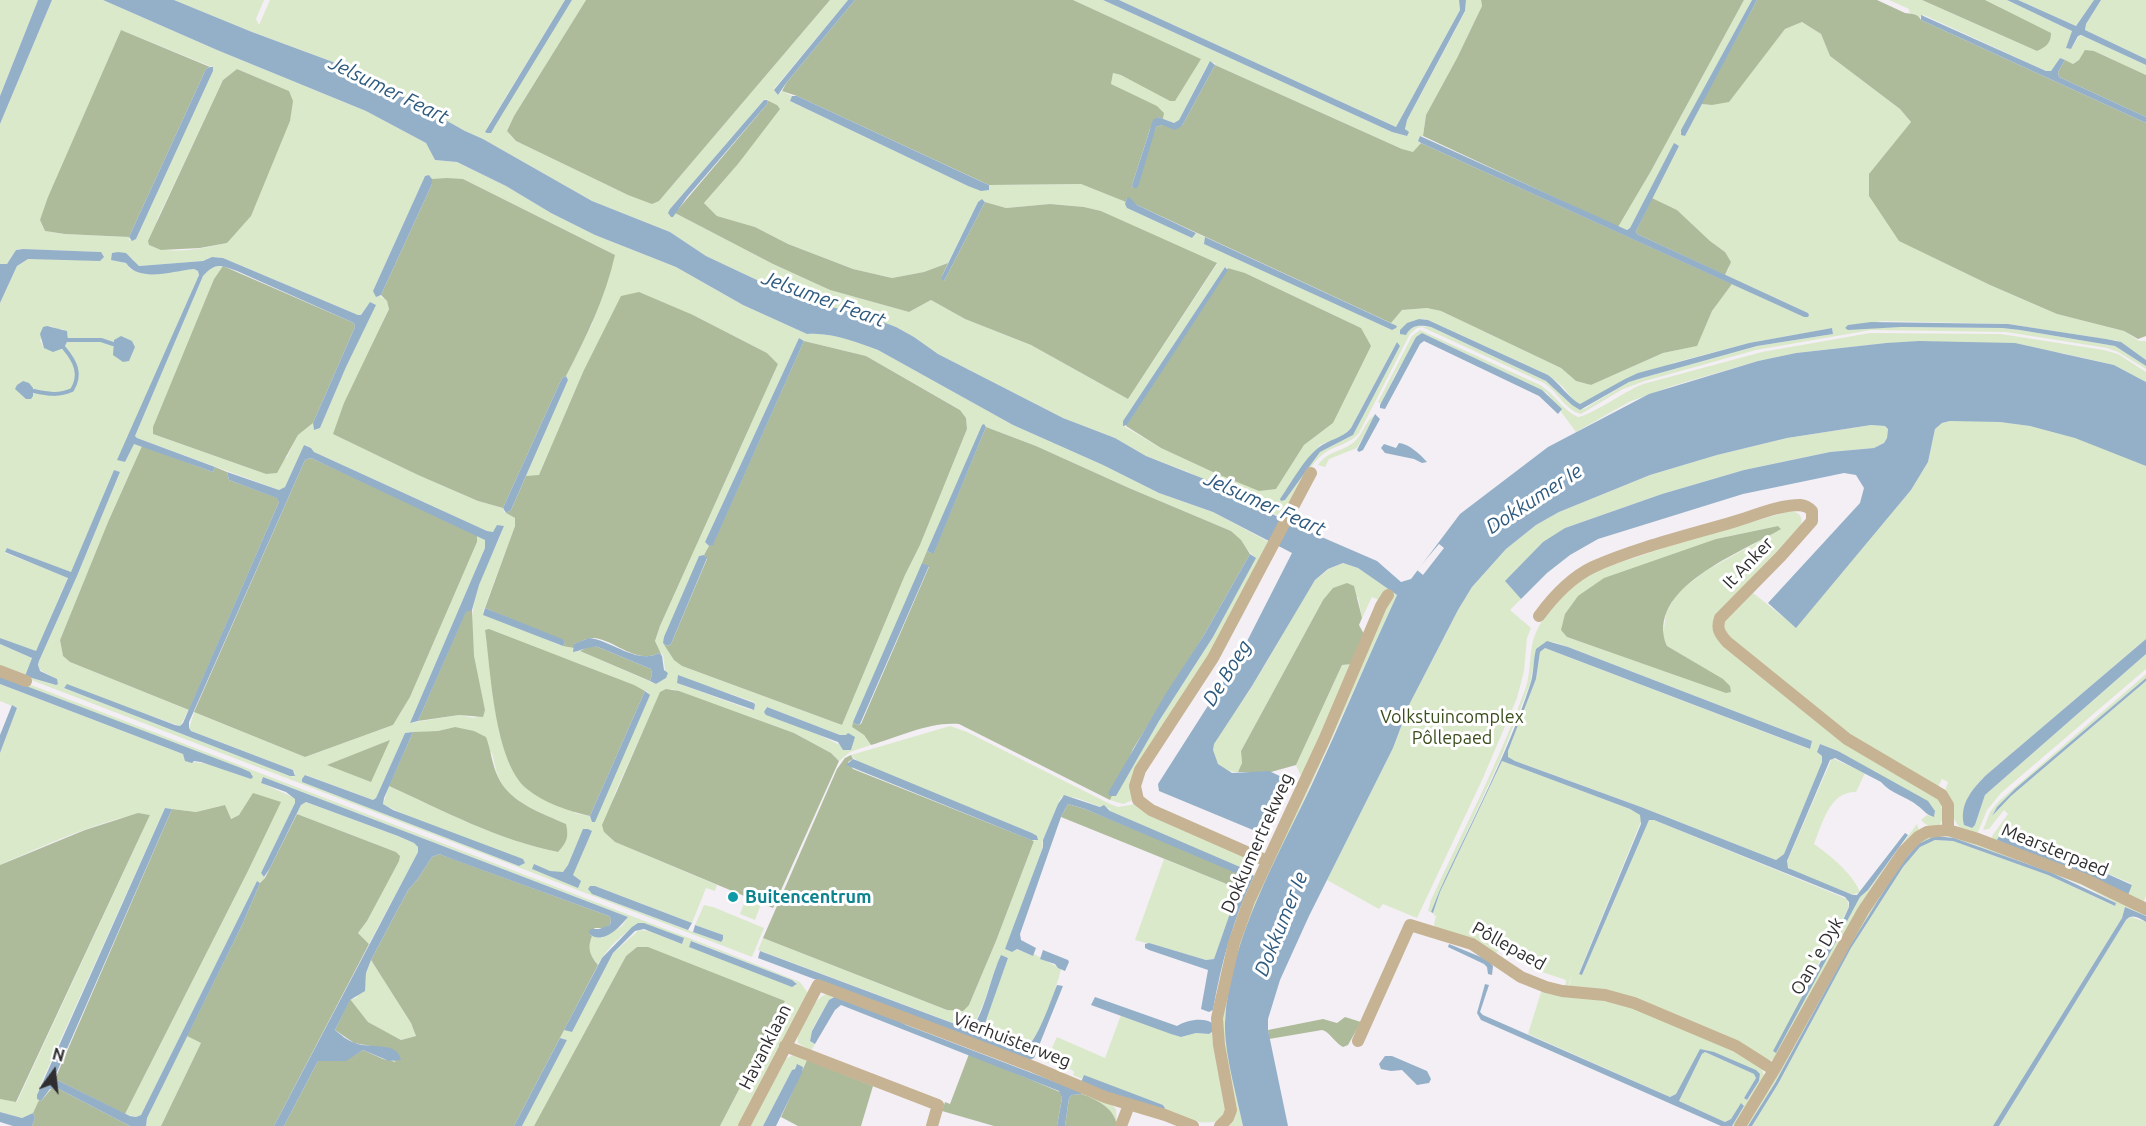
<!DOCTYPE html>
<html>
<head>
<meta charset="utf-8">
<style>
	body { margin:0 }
	#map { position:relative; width:2146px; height:1126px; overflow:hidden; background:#f3eff4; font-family:Ubuntu,sans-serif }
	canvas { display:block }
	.north { position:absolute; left:24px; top:1042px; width:60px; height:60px; -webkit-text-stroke:4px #fff; paint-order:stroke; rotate:15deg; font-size:16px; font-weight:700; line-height:24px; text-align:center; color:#2f2d2f }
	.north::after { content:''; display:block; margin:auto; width:21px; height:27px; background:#2f2d2f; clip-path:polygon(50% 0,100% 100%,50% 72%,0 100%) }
</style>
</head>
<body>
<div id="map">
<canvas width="2146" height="1126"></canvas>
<div class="north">N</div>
</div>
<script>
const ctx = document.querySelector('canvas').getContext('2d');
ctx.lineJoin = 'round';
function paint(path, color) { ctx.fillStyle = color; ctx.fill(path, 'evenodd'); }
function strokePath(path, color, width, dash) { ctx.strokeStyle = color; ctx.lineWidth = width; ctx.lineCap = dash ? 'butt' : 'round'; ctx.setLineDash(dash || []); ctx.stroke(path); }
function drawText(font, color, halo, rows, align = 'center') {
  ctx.font = font + ' Ubuntu,sans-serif'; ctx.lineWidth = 6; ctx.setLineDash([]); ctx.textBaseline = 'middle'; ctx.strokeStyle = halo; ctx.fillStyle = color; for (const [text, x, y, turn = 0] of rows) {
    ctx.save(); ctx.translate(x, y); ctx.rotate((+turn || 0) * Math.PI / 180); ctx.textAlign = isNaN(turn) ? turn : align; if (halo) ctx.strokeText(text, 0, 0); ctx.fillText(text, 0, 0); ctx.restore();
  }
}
paint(new Path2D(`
	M0,0H38L0,96Z
	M52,0H103L217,50L366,111L426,143L435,160L457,162L506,186L551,213L595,235L676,267L743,305L807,334C831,332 857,341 878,350L1013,425L1103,465L1159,493L1213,512L1271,543L1209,656L1165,722L1133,800L1123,804L1110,800L1111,796L1116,795L1159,721L1213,637L1255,558L1231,531L1129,488L1036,446L986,427L984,425L853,722L852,727L864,735L871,745L850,752L839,761L831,753L794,733L672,689L660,693L615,793L604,832L615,842L717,885L715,891L706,888L692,923L595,886L592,894L720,942L723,935L695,925L704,905L713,907L764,928L752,957L0,668V644L32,658L25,676L55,685L53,677L38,669L39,661L77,576L120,472L114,470L71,573L7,548L5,553L68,577L36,652L0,638V303L17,266L28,259L101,252L19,249L16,250L7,264H0V124ZM121,30L212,67L213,71L136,239L129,240V237L65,234L45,231L40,220ZM237,69L289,91L227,243C203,248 172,256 149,245L158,218L223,80ZM429,175L432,179H463L615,255L592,324L566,376L568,380L526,476H539L583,372L693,315L767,353L778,364L660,626L655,641L658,649L663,655L666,678L656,684L580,651L574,652V648L559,645L483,612L515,526V518L504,512L503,508L478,501L418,475L334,434L389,308L387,301L373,291L425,176ZM112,253L133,259L135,264L139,266L203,261L212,257L223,258L358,315H361L370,302L375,305L346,367L320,428L314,430L313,423L298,435L287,457L266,474L153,434L214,279L223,266L211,267L203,276L135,436L137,438L279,490L285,487L304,445L311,448L314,452L487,531L493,532L504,526C496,549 482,571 476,595C467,627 475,679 485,710L475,718L459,715L410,723L485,548V540L477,534V542L410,697L393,725L305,757L194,712L189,729L191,731L293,770L295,773L294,777L64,688L65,686L180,726L189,710L70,662L63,656L60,640L108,522L142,446L134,443L125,462L118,460L199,275L198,271L194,269L145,274L130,269L126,263L112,260ZM51,326L57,329H63L68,335L66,345L44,348L40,340ZM799,338L804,341L866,356L959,409L966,418L967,429L920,545L905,575L842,725L682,666L663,643L699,556L704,555L709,546L705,542ZM485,630L580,664L648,692L592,821L590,816L575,813L500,736ZM678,676L754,702L755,705L754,709L751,710L677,683ZM767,707L840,735H846L840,745L765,708ZM455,727L492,753C494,760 495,769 498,776C508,802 542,813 566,824L558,852C498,840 444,811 389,786L383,804L386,806L519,866L303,782L302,779L306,775L373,800L376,798L405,733L438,731Z
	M174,0H264L256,19L259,25L270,0H565L485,131L572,0H586L514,116L507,131L516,141L628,195L659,201L830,0H848L774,89L778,95L782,91L792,96L790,101L968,186L989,190V185L1081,184L1126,202L1127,208L1192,238L1196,233L1205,237V244L1392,330L1396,326L1391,323L1402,310L1427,308L1441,311L1561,368L1576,381L1591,385L1663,353L1696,346L1712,311L1732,284L1804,317L1809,315L1808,313L1725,275L1729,268L1725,252L1710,241L1677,210L1652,198L1679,146L1674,144L1630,228L1627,230L1618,227L1651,171L1744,0H1752L1680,133L1685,136L1701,104L1712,105L1766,52L1785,29L1802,22L1821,34L1830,56L1900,109L1911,122L1869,175L1899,240L1990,285L2057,314L2124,331L2139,341H2146V360L2118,341L2008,324L1882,321L1845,328L1846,329L1901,327L2002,328L2020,330L2115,346L2146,366V369L2118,352L2107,348L2006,332L1871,330L1756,350L1645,381L1623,389L1581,414C1565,410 1558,392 1544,383L1422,327L1417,328L1410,334L1359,433C1349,445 1335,445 1323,454C1305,469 1294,497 1283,518L1188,472L1146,456L1115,438L1063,418L938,354L914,337L896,327L793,297L706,256L670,232L592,201L483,139L465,131L360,72L252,32ZM766,99L777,105L738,164L704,203L717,216L755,227L788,244L853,269L892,278L924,272L948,263L978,202L984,200L985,202L1006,208L1050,204L1084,207L1101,211L1217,264L1128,399L1031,345L965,319L931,300L909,312L830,290L773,264L675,213L673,217L670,209L764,100ZM1225,267L1245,273L1361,328L1333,423L1304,445L1276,489L1215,473L1161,448L1125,427L1123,421ZM1419,319L1428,320L1548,375L1562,386L1575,402L1580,404L1673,363L1749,343L1832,328L1833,334L1757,346L1642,378L1629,382L1584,409L1572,405L1546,381L1431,327L1416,326L1408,331ZM1397,342L1400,346L1353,435L1320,452L1285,500L1320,445L1341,437L1351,428Z
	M1073,0H1103L1392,132L1407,136L1405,125L1407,120L1465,12L1466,0H1481L1482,6L1457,58L1426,115L1423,136H1420L1418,141L1421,143L1413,153L1402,149L1215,65V63L1208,64L1179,120L1174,123L1163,119L1164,113L1111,84L1113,73L1121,75L1200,59Z
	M1119,0H1459L1460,10L1396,127Z
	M1889,0H1922L2037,51L2045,47L1999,7L1985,0H2007L2072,31L2067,48L2071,49L2079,36H2083L2146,65V75L2094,51L2073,64L2060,58L2051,71H2046L1924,15L1920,17L1910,13L1909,9Z
	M2018,0H2094L2076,26Z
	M2101,0H2146V59L2085,30L2086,24Z
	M1420,330L1540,385C1555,394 1562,410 1578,417C1592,415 1625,391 1643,384L1762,352L1870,333L2001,334L2104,350L2118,354L2146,372V382L2114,365L2062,353L1986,343H1886L1796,353L1758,361L1672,386L1629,402L1576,432L1547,393L1422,333L1396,373L1381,404L1378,402L1412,336Z
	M1375,415L1357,448L1329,459L1325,467L1318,465C1327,451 1342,452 1354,442C1363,435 1365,420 1375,415Z
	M1950,421C1967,421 1984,420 2001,422C2051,427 2101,444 2146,466V639L1985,776C1970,793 1962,801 1964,825L1972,828L1975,825L1985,795L2146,654V669L2001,793L1987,810L1978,832C1955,839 1950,807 1945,791L1948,782L1942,779L1938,787L1849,735L1724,633V621L1753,593L1796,627L1911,490L1928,462L1935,429L1942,423Z
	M1871,425L1885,426L1888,429L1887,438L1884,443L1874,448L1830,452L1744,470L1662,494L1565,528L1505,581L1521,599L1510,610L1531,628L1527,638L1524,671L1517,698L1483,778L1417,918L1383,904L1379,909L1327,880L1393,748L1410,703L1458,610L1472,587L1506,549L1536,525L1559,512L1650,475L1717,455L1787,438Z
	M1790,511C1800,512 1803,517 1801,526L1718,613L1716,637L1938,798C1948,815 1941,840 1921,820L1927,815L1933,817L1935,814L1838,751L1820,744L1817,752L1822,756V762L1784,854L1776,860L1641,807L1510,759L1508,757V751L1536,679L1540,652L1545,648L1809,749L1812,741L1568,647L1553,642L1544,643L1534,663L1530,684L1500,760L1439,892L1431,912L1428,911L1431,900C1463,830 1500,760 1526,687C1532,668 1528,648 1537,630C1545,613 1560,596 1574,584C1593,570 1615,564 1637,557C1687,539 1739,526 1790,511ZM1778,526L1781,529L1707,570L1677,593L1666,613L1663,636L1667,646L1695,663L1729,693L1567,637L1716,539Z
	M1343,563L1358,568L1388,588L1381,601L1372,597L1362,618L1358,597L1323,600L1241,751L1242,763L1238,772C1225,773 1210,761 1213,746C1216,734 1243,701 1251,688C1273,652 1293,615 1315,580L1329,569Z
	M1393,592L1397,595L1247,926L1234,969L1225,1023L1233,1082L1243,1126H1228L1233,1122L1221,1022L1238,937L1386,601Z
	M1353,664L1303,780L1296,765L1342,665Z
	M0,673L720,950L800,982L808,993L739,1126H720L785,1001L637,947L626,956L534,1126H522L567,1040L560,1038L564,1030L572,1032L613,953L639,930L650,931L682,944L644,923C626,929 607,948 598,965C590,956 587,948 592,936L602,938L622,926L628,917L263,777L261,783L293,797L295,799V803L261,873L265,878L260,883L257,881L141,1115L136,1117L125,1114L248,871L280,802L245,807L239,815L230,819L225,805L196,812L165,808L42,1081L37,1095L39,1100L33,1113L22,1118L0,1112V1099L17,1102L150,815C121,810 30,852 0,865V753L17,708L0,701V684L183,754L186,761L210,764L251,779L0,676ZM692,941L792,980L797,983L796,986L690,947Z
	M2146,674V678L1997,807L1992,816L2011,796L2146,681V896L2144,901L2146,902L1993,841L1992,836L2008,814L2004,810L1989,829L1983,830L1990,812L1999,801ZM2002,833L2074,859L2132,884L2128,894Z
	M950,726L967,732L1110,804L1118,807L1136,804L1250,859L1255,864L1250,873L1110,811L1109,808C1092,807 1078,794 1061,797L1042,843L1043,846L1006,949L1012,952L1016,949L1033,956L1034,954L1061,969C1057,986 1038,1043 1023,1050L998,1041L982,1032L1008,957L996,966L984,1002L972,1030L758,950L763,938L947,1010L969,1005L996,941L1034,841L1038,838L1032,833L858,762L851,755Z
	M1832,758L1865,773L1856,792C1830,791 1822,824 1814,844C1831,856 1852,873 1860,892L1853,895L1791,870L1786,864Z
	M1502,761L1630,809L1640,815L1642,819L1579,973L1582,975L1649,820H1654L1847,899L1849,907L1809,981L1812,983L1860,897L1868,890L1917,824L1919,830L1774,1060H1770L1652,1007L1569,988L1572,975L1568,988H1565L1566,980L1533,969L1499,949L1495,955L1436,929L1434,924L1436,916L1433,914L1440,892Z
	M306,802L398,836L414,843L418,847V852L369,944L358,933L367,921L399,856L396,852L297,814L301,805Z
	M1941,833L2064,874L2146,912V916L2125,907L2122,918L1993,1126H1752L1778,1084L1851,948L1903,867L1920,847L1935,840L1953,841L2048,875L2114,906L2116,903L2084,886L2050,872L1954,838L1943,836L1918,844L1849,947L1775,1083L1748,1126H1744L1849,941L1920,840Z
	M1164,859L1239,889L1214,959L1206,960L1135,940Z
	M746,898L761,904L755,920L740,914Z
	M2131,917L2146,922V1126H1999L2126,920Z
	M371,960L411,1023L416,1036L401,1040L368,1022L350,999L356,998L366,982V973Z
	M1542,989L1605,997L1735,1049L1762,1068L1764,1076L1736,1126H1732L1744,1106L1741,1104L1731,1119L1725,1122L1679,1101L1702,1054L1705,1052L1754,1074L1756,1078L1744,1098L1747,1100L1759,1081L1760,1074L1700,1049L1676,1094L1670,1097L1528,1034Z
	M826,994H835L862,1004L910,1024L1026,1067L1109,1102L1116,1109L1117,1125C1110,1099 1092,1105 1079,1091L1006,1061L906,1025L888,1016L840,997L835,996L829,1000L812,1030L810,1041L815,1044L811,1051L798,1043C795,1029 813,1000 826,994Z
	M1121,1015L1181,1037L1196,1033L1209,1034L1212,1032L1226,1109L1219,1121C1200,1126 1178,1117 1159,1110L1165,1106L1163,1105L1084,1076L1082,1079L1073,1075L1074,1072L1072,1070L1052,1062L1045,1063L1057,1037L1105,1058Z
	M187,1036L201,1043L161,1126H146L147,1118Z
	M793,1055L807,1060L803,1067L797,1065L794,1069L792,1070L763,1126H750L784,1060Z`), '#dbe9cb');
paint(new Path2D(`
	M586,0H830L659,201L652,204L628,195L516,141L507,131L514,116Z
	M855,0H1073L1201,59L1175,101H1170L1121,75L1113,73L1111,84L1157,106L1164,113L1163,119L1158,117L1150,129L1132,185L1133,188L1156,127L1162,125L1182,126L1215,65L1402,149L1413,152L1421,143L1732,284L1712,311L1697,346L1663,353L1591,385L1576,381L1561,368L1441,311L1427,308L1402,310L1391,323L1137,205L1127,198L1126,202L1081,184L989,185L797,96L782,91L787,82Z
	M1481,0H1744L1651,171L1618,227L1423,136L1426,115L1457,58L1482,6Z
	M1757,0H1877L1905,13C1910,14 1918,13 1921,20L2146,123V336L2138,339L2124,331L2057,314L1990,285L1899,241L1869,196V174L1911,122L1900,109L1830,56L1821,34L1802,22L1785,29L1729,102L1712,105L1701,104Z
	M1922,0H1985L2051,33C2051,43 2046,47 2037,51Z
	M121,30L210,67L206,69L129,237L65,234L45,231L40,220L48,197Z
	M2085,50L2094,51L2146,75V117L2059,77L2058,72L2065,60L2073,64L2079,60Z
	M237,69L289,91L293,101L290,121L251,216L227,243L200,248L161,250L149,245L148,241L223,80Z
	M767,100L777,105L780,109L738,164L704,203L717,216L755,227L788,244L853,269L892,278L924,272L948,263L942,276L944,281L985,202L1006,208L1050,204L1084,207L1101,211L1217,263L1128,399L1031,345L965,319L931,300L909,312L830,290L773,264L675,213L768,103Z
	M447,178L463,179L615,255C605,299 586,337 566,376L562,378L503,508L478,501L418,475L333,434L344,403L389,309L387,301L381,295L432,184V179Z
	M1652,198L1677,210L1710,241L1725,252L1731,262L1725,275L1637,234L1636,231Z
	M223,266L354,323L355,327L313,423L298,435L277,473L266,474L153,434V427L214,279Z
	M1228,268L1245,273L1361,328L1371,346L1333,423L1304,445L1276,489L1259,491L1215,473L1161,448L1126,426Z
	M639,292L693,315L767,353L778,364L660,626L655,641L662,656L659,653C636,665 614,639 593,638C586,638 581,642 574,644V648L563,646L565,642L485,608L515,526V518L506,513L511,510L526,476L539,475L583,372L621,296Z
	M804,341L866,356L960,410L966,418L967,429L920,545L905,575L842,725L682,666L674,660L663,643L667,646L671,644L707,559L704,555L709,546L713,544Z
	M986,427L1036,446L1129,488L1231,531L1241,540L1250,554L1204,635L1133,749L1110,800L959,724C932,721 897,737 871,745L864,735L852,727L853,722L857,725L861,724L929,567L922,563L927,551L931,553L934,552Z
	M142,446L213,472L215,467L227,472L229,480L278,498L279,502L189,710L70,662L63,656L60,640L108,522Z
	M311,458L477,534V542L410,697L393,725L305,757L194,712L305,460Z
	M1778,526L1781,529C1743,552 1643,588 1667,646L1723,679L1730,686L1731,692L1726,693L1567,637L1561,630L1565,614L1578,596L1604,578L1716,539Z
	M1347,583L1354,586L1362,618L1359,625L1365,636L1353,664L1342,665L1296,765L1271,772H1238L1242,763L1241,751L1323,600L1333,588Z
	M468,610H472L474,656L485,710L483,717L459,715L418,721L466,611Z
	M489,629L634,685L645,691L590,816C569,811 544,803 527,789C494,762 491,671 485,630Z
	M590,646L598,647L651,669L652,674L650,681L580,651Z
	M666,689L679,691L794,733L831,753L839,761L773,908L615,842L604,832L602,825L660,692Z
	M455,727L474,731L486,737C491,750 492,765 498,777C510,803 542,813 566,824C569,837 567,842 558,852C498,840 444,811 389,786L413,732L438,731Z
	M390,740L371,782L327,765Z
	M851,755L853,759L848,762L853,769L1034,841L996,941L969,1005L963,1011L947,1010L763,938L837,769L845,758Z
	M253,793L281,802L248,871L125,1114L55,1079L172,809L196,812L225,805L231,819L239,815Z
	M1068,804L1085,809L1242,874L1243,878L1239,889L1061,817Z
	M138,813L150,815L16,1102L0,1099V865L85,830Z
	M297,814L396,852L400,856L399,861L367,921L358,933L369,944L274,1126H161L201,1043L187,1036L243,923L260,883L265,878Z
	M439,854L609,916L611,919L610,925L604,928H595L589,934L592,936C587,948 590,956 598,965L514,1126H284L318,1061L353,1056L363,1050L383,1059L396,1062L376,1047L354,1043L335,1030L350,999L368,1022L401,1040L416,1036L411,1023L371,960L408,890L417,880L432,857Z
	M637,947H648L785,1001L720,1126H534L626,956Z
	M1345,1017L1361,1022L1348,1045L1343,1047C1334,1042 1330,1032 1322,1030L1269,1039L1268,1030L1323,1019L1337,1023Z
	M969,1054L1060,1092L1062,1098L1057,1126H994L942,1111L945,1102L950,1104Z
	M807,1060L873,1086L861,1126H798L781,1117Z
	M52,1088H57L130,1126H32L35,1118L33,1113L39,1100L41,1101Z
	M1082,1094C1097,1100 1115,1108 1117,1126H1065L1069,1098L1072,1095Z`), '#adbb9b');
paint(new Path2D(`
	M38,0H52L0,124V96Z
	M103,0H174L252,32L360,72L465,131L483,139L592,201L670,232L706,256L793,297L867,316L896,327L914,337L938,354L1063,418L1115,438L1146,456L1222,486L1287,522L1377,561L1401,582L1411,579L1460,514L1548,447L1649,394L1758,361L1796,353L1886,343L1919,341L2015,343L2114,365L2146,382V466L2075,438L2030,426L2000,422L1950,421L1942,423L1935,429L1928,462L1911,490L1796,628L1768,603L1860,503L1864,488L1856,475L1844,473L1743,494L1598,539L1570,555L1547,573L1521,599L1505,581L1543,542L1565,528L1662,494L1744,470L1830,452L1874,448L1884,443L1887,438L1888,429L1885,426L1871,425L1787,438L1717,455L1650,475L1559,512L1536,525L1506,549L1472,587L1458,610L1410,703L1393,748L1309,916L1280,980L1268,1019V1030L1288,1126H1243C1237,1097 1224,1052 1225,1023C1229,939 1278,857 1313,782C1342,720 1368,657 1397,595L1358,568L1343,563L1328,569L1315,580L1252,686L1214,744L1213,750L1218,764L1232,773L1269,771L1284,778L1261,828L1253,830L1159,791L1158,784L1239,657L1292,553L1213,512L1159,493L1103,465L1013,425L878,350C857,342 831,332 807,334L743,305L676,267L595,235L551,213L506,186L457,162L435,160L426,143L366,111L217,50Z
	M565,0H572L495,126L491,133H487L485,132Z
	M848,0H855L787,82L778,95L774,90Z
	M1103,0H1119L1396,127L1460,10L1459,0H1466L1465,11L1407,120L1405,129L1409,132L1407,136L1392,132Z
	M1752,0H1757L1685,136L1681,135V130Z
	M2007,0H2018L2076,26L2094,0H2101L2086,24L2085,30L2146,59V65L2081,35L2078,36L2071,49L2066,48L2072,31Z
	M1921,15L2046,71H2051L2060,58L2065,60L2058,72L2059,77L2146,117V123L1921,20Z
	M1210,61L1215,65L1182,126L1175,130L1162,125L1156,127L1139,184L1137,188H1133L1132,185L1153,120L1158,117L1174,123L1179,120Z
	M210,67H213V71L136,239L132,241L129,237L206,69Z
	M792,96H797L980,181L989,185V190L981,191L968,186L790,101Z
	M764,100H767L768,103L687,197L673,217H671L668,213L670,209Z
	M1420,136L1627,230L1630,228L1674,143L1679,146L1636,231L1637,234L1808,313L1809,315L1808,317H1804L1421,143L1418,141Z
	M429,175L432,179V184L381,295L376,297L373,291L425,176Z
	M1129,197L1137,205L1196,233L1192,238L1127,208L1125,204L1127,198Z
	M982,199L985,202L944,281L941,279L942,276L978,202Z
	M1205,237L1397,326L1396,328L1392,330L1204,244Z
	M23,249L101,252L104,257L100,261L28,259L17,266L0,303V264H7L16,250Z
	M118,252L126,253L139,266L203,261L212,257L223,258L358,315H361L370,302L376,305L346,367L320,428L314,430L313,423L355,327L354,323L237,271C220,265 216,262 203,276L135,436L137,438L215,467L213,472L134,444L125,462L117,460L199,275L198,271L194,269C173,271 139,283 126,263L111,260L112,253Z
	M1225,267L1228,270L1217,287L1127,425L1123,426V421Z
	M1419,319L1428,320L1548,375C1559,383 1570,399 1580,404L1625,379L1638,373L1749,343L1832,328L1833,334L1757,346L1642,378L1629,382L1580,410L1572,405L1546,381L1431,327C1420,325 1412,324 1406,335L1400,334V330L1407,323Z
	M1871,322L2008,324L2106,339L2121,342L2146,360V366L2115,346L2020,330L2002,328L1901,327L1848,330L1845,328L1848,325Z
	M47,326L67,331L68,340L64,348L53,352L44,348L40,334L43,327Z
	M1422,333L1542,390L1562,409L1558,414L1539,396L1424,341L1420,344L1385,409L1380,408V405L1416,337Z
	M121,336L132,341L135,347L129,361L123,362L113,355L114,340Z
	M799,338L804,341L713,545L709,546L705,542Z
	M1397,342L1400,346L1353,435L1320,452L1285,500L1281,501L1280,499C1291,483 1304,459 1318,448C1329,439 1342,439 1351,428Z
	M566,376L568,380L511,510L506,513L503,508L562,378Z
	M23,381L29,383L33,388V396L31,399H26L15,389L17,385Z
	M1375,414L1380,419L1363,450L1359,452L1357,450Z
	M984,424L986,427L934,553H931L927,551L982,425Z
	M1399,443C1409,444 1420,454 1427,462L1422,463L1414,459L1385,453L1381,448L1384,444L1396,448Z
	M304,445L311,448L314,452L487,531L493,532L497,525L504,526L479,585L472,610L466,612L418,721L410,723L485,548V540L311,458L305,460L189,722V728L191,731L293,770L295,776H290L64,688L67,684L175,725L180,726L183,723L279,502L277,498L229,480L227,472L279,490L285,487Z
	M114,470L120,472L77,576L39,661L38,665L40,671L57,679L58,684L56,685L25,676L32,658L0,644V638L36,651L68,578L5,552L7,548L71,572Z
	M1250,554L1256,558L1213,637L1159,721L1116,796H1110L1108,793L1165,695L1204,635Z
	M704,555L707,558L671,644L667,646L663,643L664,637L699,556Z
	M922,563L929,566L860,724L857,725L853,722Z
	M485,608L562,639L565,642L563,646L483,615Z
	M589,638C611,640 637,665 659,653L662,656L664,670L668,673L666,678L656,684L650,681L652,674L651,669L598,647C588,646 582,651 573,652L574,644Z
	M2146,639V654L1985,795L1975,825L1972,828L1964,825C1959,804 1972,790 1985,776Z
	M1547,641L1568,647L1812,741L1810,749L1545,648L1540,652L1536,679L1508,751V757L1515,761L1641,807L1776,860L1784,854L1822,762V756L1817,752L1820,744L1838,751L1928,801L1935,811L1934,817C1926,815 1924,810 1918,806C1906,796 1891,794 1881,782L1835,758L1830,760L1787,861L1788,868L1853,895H1857L1905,833L1908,835L1868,890L1860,897L1776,1053L1773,1051L1844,918L1849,907V902L1845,897L1654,820H1649L1582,975L1579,974L1641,824L1640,815L1630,809L1502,761L1440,892L1433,913L1431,912L1439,892C1470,824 1507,756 1530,685C1534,674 1533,661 1536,649Z
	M678,675L754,703L755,705L754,710L677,683Z
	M0,676L241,768L250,772L253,777L251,779L201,762L194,761L192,763L185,761L183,754L0,684Z
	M2146,678V681L2011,796L1992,816L1997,807L2015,789Z
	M645,691L650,695L595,822H592L590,816Z
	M12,705L17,708L0,753V735Z
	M767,707L840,735H846L848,733L855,737L851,750H843L838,742L766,715L764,712Z
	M413,732L384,798L383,804L393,810L523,859L525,863L519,866L302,782V779L305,775L373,800L376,798L405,733Z
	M853,759L1032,833L1037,836L1038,840H1031L846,765Z
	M263,777L628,917C619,928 603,945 589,934V931L591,929H599L610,925L611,919L609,916L452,859L439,854L432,857L417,880L408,890L371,960L366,973L365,991L350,1000L335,1030C341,1035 348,1041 355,1043C370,1049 398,1041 401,1060L389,1061L363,1050L346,1061H318L284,1126H274L418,852V847L414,843L398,836L306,802L301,805L270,868L264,877L261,873L295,803V799L286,792L261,783Z
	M1064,795L1100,807L1104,805L1110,811L1247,870L1254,876C1233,919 1221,964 1213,1010L1209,1012L1201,1009L1208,970L1149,950L1145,948V944L1149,943L1206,960L1214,959L1243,876L1085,809L1068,804L1061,817L1020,934L1021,940L1036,948L1033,956L1017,949L1012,952L1005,949L1043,847V840L1058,804Z
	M165,808L172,809L56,1074L55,1079L130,1116L136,1117L141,1115L257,881L260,883L243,923L147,1118L146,1126H130L57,1088L50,1089L41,1101L37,1099V1095Z
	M583,829H588L592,831L573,875L581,881L578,888L532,869L534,864L550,871L563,872L568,865Z
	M2001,833L2074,859L2132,885L2128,895L1997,840Z
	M1935,836L1954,838L2050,872L2116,903L2115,906L2048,875L1953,841L1935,840L1920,847L1903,867L1851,948L1778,1084L1752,1126H1748L1775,1083L1849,947L1900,865L1918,844Z
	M590,886H595L692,923L688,930L592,894L588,889Z
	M2125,907L2146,916V922C2139,918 2132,913 2126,920L1999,1126H1993L2122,918Z
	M638,923H644L684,938L682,944L644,929L635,931L613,953L572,1032L564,1030L602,958L632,927Z
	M695,925L723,935V939L721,942L693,932Z
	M691,941L792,980L797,984L792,987L689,947Z
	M1449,944L1488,960L1493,966L1492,975L1488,974L1487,967L1484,964L1448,947Z
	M1043,950L1068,960L1069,962L1065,971L1058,968L1055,964L1040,959Z
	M760,951L971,1030C986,1009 990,978 1001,955L1008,958L982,1032L998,1041L1023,1050C1037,1044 1051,999 1057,985L1063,986L1034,1058L1030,1060L758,958Z
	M1485,984L1489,985L1480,1012L1483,1015L1670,1097L1676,1094L1700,1049L1714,1052L1756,1070L1760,1074L1759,1081L1747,1100L1744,1098L1756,1078L1754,1074L1705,1052L1702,1054L1679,1101L1725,1122L1731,1119L1741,1103L1744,1106L1732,1126H1721L1481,1020L1477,1013Z
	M836,996L897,1020L906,1025L1079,1091L1082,1094L1072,1095L1069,1098L1065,1126H1057L1062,1098L1059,1091L841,1005L835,1010L815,1044L810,1041L812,1031L829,1000Z
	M1095,997L1177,1026C1186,1020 1204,1017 1212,1023V1032L1209,1034L1196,1033L1181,1037L1171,1034L1091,1005Z
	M560,1038L567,1040L522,1126H514Z
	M1385,1056H1392L1427,1071L1431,1079L1429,1083L1417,1085L1402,1070L1391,1071L1381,1069L1379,1064Z
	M797,1064L803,1067L802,1073L776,1126H763L792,1070L795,1069Z
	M1084,1075L1163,1105L1165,1108L1164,1110L1131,1102L1081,1082Z
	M0,1112L22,1118L33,1113L35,1118L32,1126H13L0,1122Z`), '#94b0c9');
paint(new Path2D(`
	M1439,544L1444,548L1423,575L1417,570Z`), '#f3eff4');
strokePath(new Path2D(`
	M68,340H101L113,344
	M34,391C47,394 59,396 72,390C82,374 75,361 64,348`), '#94b0c9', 4);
strokePath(new Path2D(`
	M1539,616C1553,597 1572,577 1593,567C1635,548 1689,535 1733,522C1754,516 1778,505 1800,505C1806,506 1808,507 1812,511V521L1781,556L1720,618C1716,629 1720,634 1727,642L1847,739L1942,795L1948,805V830
	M0,671L26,681
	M1267,861L1151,810L1138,800L1135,786L1140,770L1213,658L1311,473
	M1358,1041L1410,925L1472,944L1521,977L1546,987L1562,991L1605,995L1634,1003L1736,1046L1774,1070
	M785,1046L938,1105L932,1126
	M744,1126L818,985L1034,1067L1105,1097L1165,1115L1193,1126
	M1121,1126L1129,1105
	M1220,1126L1228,1118L1231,1110L1219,1045L1217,1018L1234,943L1249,901L1324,740L1381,606L1388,595
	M1740,1126L1774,1070L1863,911L1904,851L1918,837L1927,832L1948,830L1978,839L2084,879L2146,909`), '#c6b393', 12);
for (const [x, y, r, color] of [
	[733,897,6,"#0f9aa8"]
]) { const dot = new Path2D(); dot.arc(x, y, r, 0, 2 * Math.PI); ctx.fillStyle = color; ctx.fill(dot); strokePath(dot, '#fff', 2); }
drawText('18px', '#2f2d2f', '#fff', [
	["It Anker",1748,563,-46],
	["Dokkumertrekweg",1257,843,-66],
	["Mearsterpaed",2055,850,22],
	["Pôllepaed",1509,946,29],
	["Oan 'e Dyk",1817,956,-60],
	["Vierhuisterweg",1012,1040,21],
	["Havanklaan",765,1047,-63]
]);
drawText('18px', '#3b4e1d', '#fff', [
	["Volkstuincomplex",1452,717],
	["Pôllepaed",1452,738]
]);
drawText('bold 18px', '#0d838f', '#fff', [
	["Buitencentrum",745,897]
], 'left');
drawText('italic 20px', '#2e5a7e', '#fff', [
	["Jelsumer Feart",389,90,26],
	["Jelsumer Feart",824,299,20],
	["Dokkumer Ie",1534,499,-33],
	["Jelsumer Feart",1265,504,24],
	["De Boeg",1227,673,-58],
	["Dokkumer Ie",1281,924,-68]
]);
</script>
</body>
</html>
